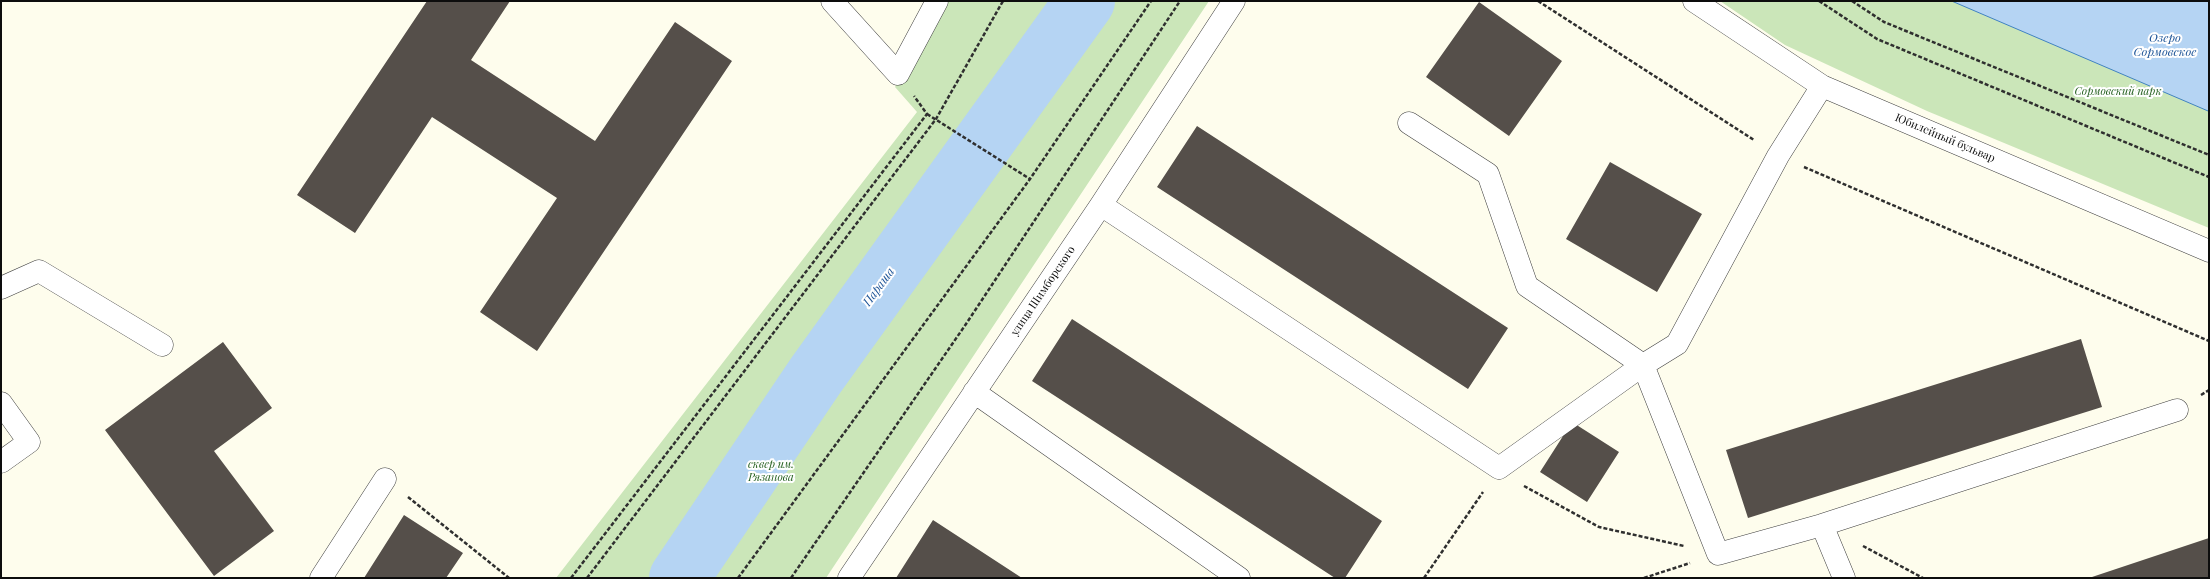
<!DOCTYPE html>
<html>
<head>
<meta charset="utf-8">
<style>
	body { margin:0 }
	#map { position:relative; width:2210px; height:579px; overflow:hidden; background:#fefded; font-family:"Playfair Display",serif }
	canvas { display:block }
	.frame { position:absolute; inset:0; border:2px solid #0d0d0d; pointer-events:none }
</style>
</head>
<body>
<div id="map">
<canvas width="2210" height="579"></canvas>
<div class="frame"></div>
</div>
<script>
const ctx = document.querySelector('canvas').getContext('2d');
ctx.lineJoin = 'round';
function paint(path, color) { ctx.fillStyle = color; ctx.fill(path, 'evenodd'); }
function strokePath(path, color, width, dash) { ctx.strokeStyle = color; ctx.lineWidth = width; ctx.lineCap = dash ? 'butt' : 'round'; ctx.setLineDash(dash || []); ctx.stroke(path); }
function drawText(font, color, halo, rows, align = 'center') {
  ctx.font = font + ' "Playfair Display",serif'; ctx.lineWidth = 4; ctx.setLineDash([]); ctx.textBaseline = 'middle'; ctx.strokeStyle = halo; ctx.fillStyle = color; for (const [text, x, y, turn = 0] of rows) {
    ctx.save(); ctx.translate(x, y); ctx.rotate((+turn || 0) * Math.PI / 180); ctx.textAlign = isNaN(turn) ? turn : align; if (halo) ctx.strokeText(text, 0, 0); ctx.fillText(text, 0, 0); ctx.restore();
  }
}
paint(new Path2D(`
	M945,1H1209L826,578H556L917,112L895,87Z
	M1720,1H2209V228L1927,111L1785,45Z`), '#cbe6b9');
const water = new Path2D(`
	M1952,1H2209V111Z`);
paint(water, '#b5d4f3');
strokePath(water, '#3f81c6', 1);
strokePath(new Path2D(`
	M679,578L816,375L1085,1`), '#b5d4f3', 60);
paint(new Path2D(`
	M427,1H510L471,60L595,141L675,22L732,61L537,351L480,312L557,198L432,117L355,233L297,195Z
	M1479,2L1562,61L1509,136L1426,77Z
	M1197,126L1508,328L1468,389L1157,187Z
	M1610,162L1702,214L1657,292L1566,239Z
	M1072,319L1382,521L1345,578H1335L1032,381Z
	M2081,339L2102,407L1748,518L1726,450Z
	M223,342L272,408L214,451L274,531L214,576L105,430Z
	M1572,422L1619,452L1587,502L1540,472Z
	M404,515L463,553L446,578H364Z
	M933,520L1022,578H896Z
	M2209,538V578H2089Z`), '#554f4a');
const minor = new Path2D(`
	M832,1L898,74L937,1
	M1694,1L1822,86L2209,251
	M1409,123L1488,174L1527,286L1643,365L1718,554L1822,525L2177,410
	M1101,205L1499,468L1643,365L1677,344L1778,156L1822,86
	M1,288L39,271L162,345
	M974,392L1239,578
	M1,403L29,442L1,462
	M1822,525L1844,578
	M321,578L385,479
	M849,578L1101,205L1234,1`);
strokePath(minor, '#404040', 23);
strokePath(new Path2D(`
	M1538,1L1754,140
	M1819,1L1877,39L2209,177
	M1852,1L1884,22L2209,155
	M1804,167L2209,341
	M2201,395L2209,390
	M1524,486L1599,527L1684,546
	M408,497L509,578
	M1863,546L1923,578
	M571,578L927,114L914,96
	M587,578L936,119L1003,1
	M738,578L1030,179L1151,1
	M791,578L966,324L1180,1
	M1424,578L1483,492
	M1644,578L1690,563`), '#2f2f2f', 2.5, [4, 2]);
strokePath(minor, '#fff', 22);
strokePath(new Path2D(`
	M927,114L1030,179`), '#2f2f2f', 2.5, [4, 2]);
drawText('italic 11px', '#266121', '#fff', [
	["Сормовский парк",2118,92],
	["сквер им.",771,465],
	["Рязанова",771,478]
]);
drawText('11px', '#0d0d0d', '#fff', [
	["Юбилейный бульвар",1945,138,23],
	["улица Шимборского",1043,291,-56]
]);
drawText('italic 12px', '#1d5497', '#fff', [
	["Озеро",2165,38],
	["Сормовское",2165,52],
	["Параша",879,287,-54]
]);
</script>
</body>
</html>
